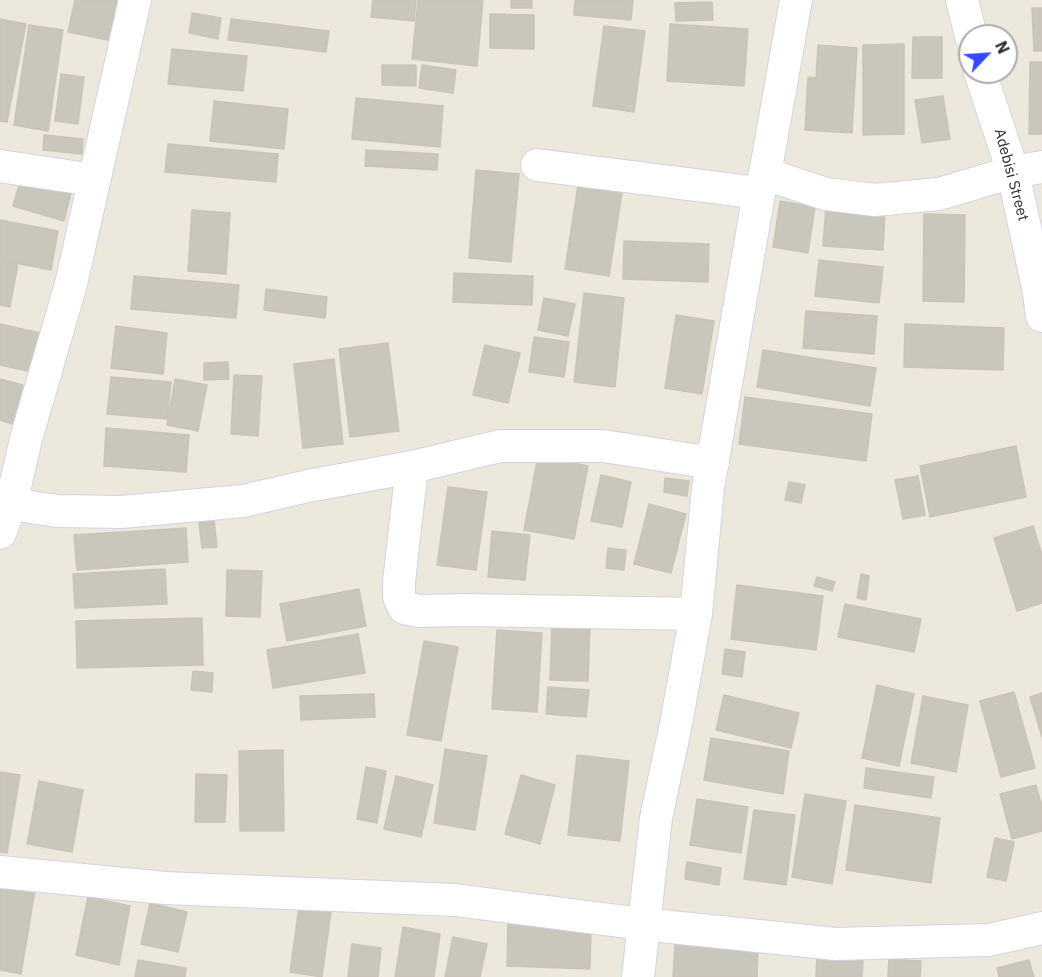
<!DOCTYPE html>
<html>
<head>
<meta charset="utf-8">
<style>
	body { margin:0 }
	#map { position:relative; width:1042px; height:977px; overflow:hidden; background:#ede8dc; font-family:"IBM Plex Sans",sans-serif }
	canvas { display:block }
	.north { position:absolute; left:958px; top:24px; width:60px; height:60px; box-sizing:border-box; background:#fff; border:2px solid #aaa; border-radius:50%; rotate:65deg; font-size:16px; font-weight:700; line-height:24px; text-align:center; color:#2b2b2b }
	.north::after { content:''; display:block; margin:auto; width:21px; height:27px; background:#3848ff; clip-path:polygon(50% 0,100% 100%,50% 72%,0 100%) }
</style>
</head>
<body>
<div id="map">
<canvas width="1042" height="977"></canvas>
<div class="north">N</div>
</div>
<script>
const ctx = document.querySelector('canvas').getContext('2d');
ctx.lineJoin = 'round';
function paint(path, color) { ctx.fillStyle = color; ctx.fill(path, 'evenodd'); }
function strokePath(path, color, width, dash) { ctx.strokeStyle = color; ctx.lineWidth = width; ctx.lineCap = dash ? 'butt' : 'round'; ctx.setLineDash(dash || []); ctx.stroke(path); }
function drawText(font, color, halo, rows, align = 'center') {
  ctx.font = font + ' "IBM Plex Sans",sans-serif'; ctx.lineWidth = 4.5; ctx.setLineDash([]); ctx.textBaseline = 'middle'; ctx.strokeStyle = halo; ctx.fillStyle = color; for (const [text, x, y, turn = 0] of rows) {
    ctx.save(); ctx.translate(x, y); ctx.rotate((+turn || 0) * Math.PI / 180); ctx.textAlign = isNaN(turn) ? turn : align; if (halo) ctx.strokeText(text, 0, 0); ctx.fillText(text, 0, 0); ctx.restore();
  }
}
const building = new Path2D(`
	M75,0H117L108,40L68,32Z
	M373,0H416L414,21L371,17Z
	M418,0H483L477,66L412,59Z
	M511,0H532V8H511Z
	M575,0H633L631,20L574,15Z
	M712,2L713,20L676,21L675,3Z
	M1032,8H1042V51H1034Z
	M192,13L221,18L218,39L189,33Z
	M490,14L534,15V49L490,48Z
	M0,19L26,24L7,122L0,121Z
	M231,19L329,31L326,52L228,40Z
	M670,24L748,29L744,86L667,81Z
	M29,25L63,30L48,131L14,125Z
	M604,26L645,31L634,112L593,106Z
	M913,37H942V78H912Z
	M904,44V134L863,135V45Z
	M818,45L857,48L852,133L805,130L808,77L816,78Z
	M172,49L247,56L243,91L168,84Z
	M1030,62H1042V134H1029Z
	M382,65H416V86L382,85Z
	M422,65L456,70L453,93L419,88Z
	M61,74L84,77L78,124L55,121Z
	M943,96L950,139L922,143L915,100Z
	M356,98L443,106L440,147L352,139Z
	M214,101L288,109L284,149L210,141Z
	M44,135L83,139L82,154L43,150Z
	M168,144L278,154L276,182L165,172Z
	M366,150L438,154L437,170L365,166Z
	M476,170L519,174L511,262L469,258Z
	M22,175L72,189L64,221L13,206Z
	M579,179L623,186L609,276L565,269Z
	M780,201L815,207L808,253L773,247Z
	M826,206L885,210L883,250L823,246Z
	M192,210L230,213L226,274L188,271Z
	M924,214L965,215L964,302L923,301Z
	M0,220L58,231L51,270L0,260Z
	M624,241L709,244L708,282L623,279Z
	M0,260L18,263L10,307L0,305Z
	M819,260L883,267L879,303L815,296Z
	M454,273L533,276L532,305L453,302Z
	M134,276L239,285L236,318L131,309Z
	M266,289L327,297L325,318L264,310Z
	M584,293L624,298L615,387L574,382Z
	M544,298L575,304L568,336L538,330Z
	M806,311L877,316L874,354L803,348Z
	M676,315L714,321L702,394L665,388Z
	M0,324L40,333L32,372L0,365Z
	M905,324L1004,328L1003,370L904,367Z
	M116,326L167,333L163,374L111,368Z
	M534,337L569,342L564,377L529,372Z
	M388,343L399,431L350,437L339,349Z
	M485,345L520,353L508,403L473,395Z
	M763,350L876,368L870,406L757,387Z
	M334,359L343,444L303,448L294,364Z
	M228,362L229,379L204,380V363Z
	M234,375L262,376L258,436L231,434Z
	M111,377L171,382L167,419L107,414Z
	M0,379L23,385L12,424L0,420Z
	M175,379L207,385L198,431L167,425Z
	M745,397L872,414L866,461L739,444Z
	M106,428L189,435L186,472L104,466Z
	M1016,446L1026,497L930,517L920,466Z
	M538,456L588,466L574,539L524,530Z
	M601,475L631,482L622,527L591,521Z
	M918,476L925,515L903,519L895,480Z
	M665,478L689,481L687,496L664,492Z
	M789,482L805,485L801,503L785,500Z
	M448,487L487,492L476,570L437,565Z
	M649,504L686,514L671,573L634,564Z
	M214,520L217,547L202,548L199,522Z
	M1033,526L1042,555V603L1017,611L994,538Z
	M186,528L188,562L77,570L74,535Z
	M492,531L530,535L525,580L488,577Z
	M608,548L626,550L624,570L606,568Z
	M165,569L167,604L75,608L73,574Z
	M227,570L262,571L260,617L226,616Z
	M861,574L869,576L866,600L857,598Z
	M817,577L835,582L832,591L814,586Z
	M737,585L823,596L816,650L731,639Z
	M359,589L366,626L287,641L280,604Z
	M845,604L921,619L914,652L838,637Z
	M202,618L203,665L77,668L76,621Z
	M552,621H590L588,681L550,680Z
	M497,630L542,633L537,712L492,709Z
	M358,634L365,673L273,688L267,650Z
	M424,641L458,647L441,741L407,735Z
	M725,649L745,652L742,677L722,674Z
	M193,671L213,673L212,692L191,690Z
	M877,685L914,694L899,766L862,758Z
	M548,687L589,690L586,717L546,714Z
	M1014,692L1035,768L1001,777L980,701Z
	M1042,693V737L1030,697Z
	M374,694L375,717L301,720L300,696Z
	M724,695L799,713L791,748L716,730Z
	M923,696L968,705L956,772L911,763Z
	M711,738L789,751L783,794L704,780Z
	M445,749L487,756L475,830L434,823Z
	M283,750L284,831H240L239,751Z
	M577,755L629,761L620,841L568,835Z
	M366,767L386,771L377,823L357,819Z
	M866,768L934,777L931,798L864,788Z
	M0,772L20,775L7,853L0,852Z
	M196,774L227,775L225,822H195Z
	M521,775L555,785L540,844L505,834Z
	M396,776L433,785L421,837L384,829Z
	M39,781L83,790L72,852L27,844Z
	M1036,785L1042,807V831L1012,839L1000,794Z
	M805,794L846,801L832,884L792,877Z
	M697,799L748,807L741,853L690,845Z
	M855,805L940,818L931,883L846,870Z
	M754,810L795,815L786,885L744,879Z
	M995,838L1014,842L1006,881L987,877Z
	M687,862L721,868L719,885L685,879Z
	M0,885L35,890L21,974L0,970Z
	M88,897L130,906L119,965L76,955Z
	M150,903L187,912L178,952L141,944Z
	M299,907L331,912L322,977L290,972Z
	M508,923L591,925L590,969L507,966Z
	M403,927L440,934L434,977H395Z
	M453,937L487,944L480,977H445Z
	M675,943L758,947L757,977H673Z
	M352,944L381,948L378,977H348Z
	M817,956L863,959L862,977H816Z
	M889,959L921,961L920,977H888Z
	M138,960L186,968L185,977H135Z
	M1029,960L1034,977H999L997,968Z`);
paint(building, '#c9c6bb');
strokePath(building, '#c9c4b6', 1.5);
const minor = new Path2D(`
	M962,0L971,36
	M980,72L1013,172L1039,293L1042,316
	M537,165L759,193
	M0,166L94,180
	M765,174L826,194L875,200L939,194L1013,172L1042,167
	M412,467L399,582V597L404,608L419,611L465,610L696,614
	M11,504L57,511L121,512L243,501L308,486L412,467L500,446H603L713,463
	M0,533L11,504L26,439L71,284L135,0
	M0,872L165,888L455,900L642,924L836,944L989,940L1042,928
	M638,977L656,818L676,724L696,614L708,488L759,193L765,174L796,0`);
strokePath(minor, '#d1d3e4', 34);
strokePath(minor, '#fff', 32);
drawText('15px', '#2b2b2b', '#fff', [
	["Adebisi Street",1011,175,75]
]);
</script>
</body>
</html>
